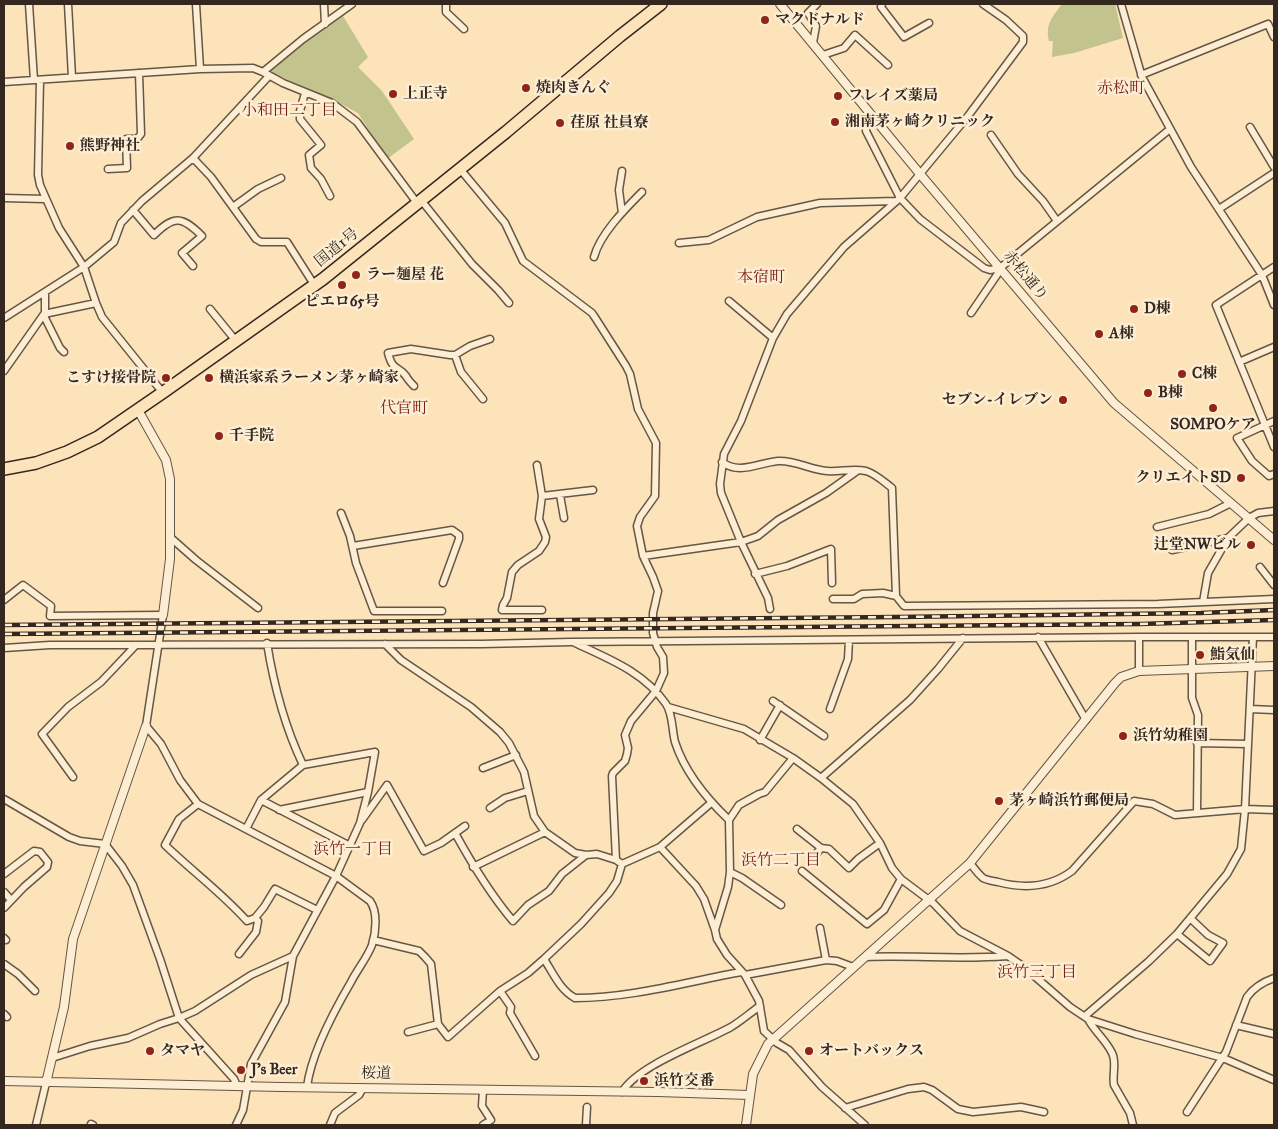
<!DOCTYPE html>
<html>
<head>
<meta charset="utf-8">
<style>
	body { margin:0 }
	#map { position:relative; width:1278px; height:1129px; overflow:hidden; background:#fce3ba; font-family:"IM FELL Great Primer",serif }
	canvas { display:block }
	.frame { position:absolute; inset:0; border:5px solid #332720; pointer-events:none }
</style>
</head>
<body>
<div id="map">
<canvas width="1278" height="1129"></canvas>
<div class="frame"></div>
</div>
<script>
const ctx = document.querySelector('canvas').getContext('2d');
ctx.lineJoin = 'round';
function paint(path, color) { ctx.fillStyle = color; ctx.fill(path, 'evenodd'); }
function strokePath(path, color, width, dash) { ctx.strokeStyle = color; ctx.lineWidth = width; ctx.lineCap = dash ? 'butt' : 'round'; ctx.setLineDash(dash || []); ctx.stroke(path); }
function drawText(font, color, halo, rows, align = 'center') {
  ctx.font = font + ' "IM FELL Great Primer","Noto Serif JP",serif'; ctx.lineWidth = 5; ctx.setLineDash([]); ctx.textBaseline = 'middle'; ctx.strokeStyle = halo; ctx.fillStyle = color; for (const [text, x, y, turn = 0] of rows) {
    ctx.save(); ctx.translate(x, y); ctx.rotate((+turn || 0) * Math.PI / 180); ctx.textAlign = isNaN(turn) ? turn : align; if (halo) ctx.strokeText(text, 0, 0); ctx.fillText(text, 0, 0); ctx.restore();
  }
}
paint(new Path2D(`
	M1062,4H1115L1123,38L1074,53L1052,57L1053,41H1049C1045,24 1052,18 1062,4Z
	M343,16L368,57L358,67L382,91L414,139L387,159L358,113L330,98L272,73V69L296,48Z`), '#c2c38d');
const minor = new Path2D(`
	M29,4L34,80
	M68,4L72,77
	M196,4L200,69
	M324,4L325,24
	M446,4V12L464,29
	M882,4L881,7L904,37L929,23
	M1121,4L1142,77L1191,167L1262,275L1274,305
	M813,43L816,26L808,13L817,4
	M823,55L844,48L855,35L888,65
	M263,72L303,39L352,4
	M1141,75L1268,24L1274,37
	M40,80L38,175L40,185L59,228L84,267L96,303L102,317L163,393
	M4,82L200,69L253,68L263,72L283,83L332,103L357,122L417,203
	M305,93L300,111V119L321,145L309,155L311,168L321,179L330,196
	M873,117L867,123L866,131L900,198L920,219L984,268L990,270L1000,268L1170,129
	M1250,127L1274,167
	M991,135L1018,174L1043,201L1057,221
	M193,158L211,177L256,239L261,242H287L315,286
	M108,169L127,168L126,139H137L141,134L139,73
	M622,171L619,190L622,213
	M4,198L45,199
	M421,200L472,264L498,290L509,303
	M233,207L258,189L281,178
	M1219,209L1274,173
	M133,210L154,235C174,215 182,216 202,236L182,253L193,266
	M679,243L709,240L757,217L820,203L896,201
	M594,257C600,234 625,209 642,192
	M1274,267L1216,305L1274,447
	M45,292V318L60,348L64,352
	M729,301L773,338
	M210,309L236,341
	M971,313L1001,269
	M4,318L84,267L114,242L121,223L142,201L193,158L269,76
	M455,355L461,372L483,399
	M1239,362L1274,347
	M4,371L44,314L96,303
	M414,386C410,382 408,380 406,376C398,365 393,372 388,353L411,349L450,355H455L470,346L490,339
	M1274,421L1237,438L1252,461L1269,476L1274,474
	M722,462C739,475 758,463 778,461C795,460 811,470 827,471C840,472 853,468 866,471C876,474 884,482 892,488L896,596L904,606L1158,604L1274,599
	M537,465L542,496L539,519L546,537L545,542L539,551L518,565L512,572L507,598L503,605L502,610H542
	M560,495L564,518
	M542,496L593,490
	M341,513L350,536L356,563L374,611H442
	M1157,527L1209,514L1231,503
	M171,538L196,560L258,608
	M353,546L452,530L459,535V539L443,583
	M1172,550L1228,538
	M643,556L741,542L758,536L778,520L826,493L857,471
	M1260,567L1274,585
	M755,574L787,566L831,549L832,583
	M833,599H854L862,594L883,593L896,596
	M4,600L23,585L51,606L50,616L163,615L146,726L161,744L180,780L198,804L336,876L370,901C378,912 376,932 372,945C367,958 357,970 351,982C334,1011 311,1054 307,1087
	M1203,602L1208,573L1228,538L1249,518L1258,513L1274,511
	M770,609L768,598L741,542L721,493L720,484L724,454L741,421L773,338L787,314L844,247L900,198L968,116L1023,42V36L1006,20L983,4
	M1038,637L1086,720
	M1139,637H1274
	M1192,637V698L1198,715L1197,813
	M267,643C274,687 284,725 303,765
	M575,643C609,659 644,672 666,704C673,714 672,731 675,742C685,773 706,798 729,820L730,872L728,887L715,930L717,939L727,955L745,975L759,1001L764,1031L777,1043L789,1050L822,1087L865,1125
	M385,644L401,660L471,707L500,732L509,743L524,772L534,816L545,832L575,853L586,855L597,854L616,860
	M4,648L50,645L482,644L571,642L1139,637V671
	M773,701L824,736
	M668,707L744,729L793,758L821,778L853,804L880,843L892,868L901,879L933,903L960,931L1008,956L1024,967L1070,1007L1088,1019L1135,1034L1223,1058L1274,1080
	M830,709L848,659L849,640
	M1250,709L1274,710
	M760,740L780,705
	M1197,743L1248,744
	M483,768L516,755
	M73,777L42,734L68,707L101,682L136,645
	M821,778L910,700L938,669L963,638
	M4,799L69,837L80,841L105,844L122,866L133,885L160,959L179,1018L234,1079L237,1086
	M261,800L350,846
	M198,804L179,819L165,845C192,871 222,893 247,921L255,918L258,921L256,932L239,954
	M490,808L505,798L528,791
	M279,810L368,792
	M362,820L387,785L424,851L441,843L465,826
	M729,820L739,805L759,794L765,792L793,758
	M797,829L821,848L829,849L849,868L858,859L880,843
	M455,833C472,864 490,894 513,921L528,905L549,891L562,874L586,855
	M660,847L696,886L704,899L715,930
	M816,854L821,848
	M970,863C974,868 978,874 983,878C986,880 993,881 998,882C1024,889 1049,888 1072,871L1134,801L1153,804L1175,815L1245,809L1274,810
	M622,864L660,847L711,803
	M473,867L545,832
	M802,871L867,924L884,910L901,879
	M730,872L742,878L781,905
	M4,874L34,851L40,852L48,862L47,867L24,887L4,908
	M4,892L11,900
	M255,918L264,907L275,889L317,910
	M820,928L826,960
	M1177,934L1210,961L1223,943L1208,935L1190,918
	M4,938L6,940
	M373,940L419,951L425,957L431,964L438,1024L448,1037L500,991L528,973L544,959L581,924L609,893L617,881L622,864L616,860L612,776L613,773L625,761L627,754L628,748L625,735L631,721L656,691L664,673L663,657L657,647L653,633V613L658,591L653,577L643,556L637,526L640,517L655,496L656,443L638,409L630,374L626,366L596,319L592,313L523,261L505,223L460,169
	M866,957C913,955 960,960 1007,956
	M544,959C553,973 560,990 575,998C631,998 686,982 741,972
	M4,964L18,974L35,991
	M745,975L826,960L837,961L853,967
	M500,991L511,1007L510,1013L535,1056
	M4,1014L7,1017
	M1085,1016L1148,962L1177,934L1227,874L1241,849L1245,809L1253,637
	M1088,1019C1094,1031 1106,1040 1112,1053C1117,1062 1112,1075 1114,1085L1130,1113L1133,1125
	M1236,1025L1274,1034
	M408,1032L438,1024
	M52,1058L90,1046L128,1038L160,1024L179,1018L195,1011L251,975L293,956
	M622,1092C638,1065 702,1043 731,1027C741,1021 750,1013 760,1006
	M845,1108L908,1089L924,1087L932,1090L958,1109L973,1112L1021,1107L1044,1112
	M1187,1112L1226,1052L1247,997C1254,987 1263,982 1274,978
	M91,1124L93,1125
	M36,1125L46,1083
	M236,1125L243,1110L251,1064L285,1002L293,956L336,876L360,823L368,792L375,752L303,765L261,800L246,829
	M330,1125L335,1113L359,1095L363,1088
	M483,1125L491,1120L482,1106L483,1090
	M586,1125L587,1107`);
const tertiary = new Path2D(`
	M780,4L920,174L1114,403L1274,540
	M138,410L166,460L170,479V559L163,615
	M4,1081L281,1087L658,1092L749,1095
	M46,1083L64,1007L73,939L146,726
	M746,1125L753,1074L768,1044L970,863L1115,683L1121,677L1139,671L1274,666`);
const trunk = new Path2D(`
	M4,469L36,463L67,452L98,437L165,391L323,279L506,132L620,36L661,4`);
strokePath(minor, '#655646', 9);
strokePath(tertiary, '#655646', 10);
strokePath(trunk, '#332720', 14);
strokePath(minor, '#fdedd2', 6);
strokePath(tertiary, '#fdedd2', 8);
strokePath(trunk, '#fce3ba', 11);
const rail = new Path2D(`
	M4,625L897,617L1201,613L1274,610
	M4,634L1140,624L1274,620`);
strokePath(rail, '#332720', 4.5);
strokePath(rail, '#fdedd2', 2.5, [8]);
for (const [x, y, r, color] of [
	[765,20,5,"#8f2418"],
	[526,88,5,"#8f2418"],
	[393,94,5,"#8f2418"],
	[838,96,5,"#8f2418"],
	[835,122,5,"#8f2418"],
	[560,123,5,"#8f2418"],
	[70,146,5,"#8f2418"],
	[356,275,5,"#8f2418"],
	[342,285,5,"#8f2418"],
	[1134,309,5,"#8f2418"],
	[1099,334,5,"#8f2418"],
	[1182,374,5,"#8f2418"],
	[166,378,5,"#8f2418"],
	[209,378,5,"#8f2418"],
	[1148,393,5,"#8f2418"],
	[1063,400,5,"#8f2418"],
	[1213,408,5,"#8f2418"],
	[219,436,5,"#8f2418"],
	[1241,478,5,"#8f2418"],
	[1251,545,5,"#8f2418"],
	[1200,655,5,"#8f2418"],
	[1123,736,5,"#8f2418"],
	[999,801,5,"#8f2418"],
	[150,1051,5,"#8f2418"],
	[809,1051,5,"#8f2418"],
	[241,1070,5,"#8f2418"],
	[644,1081,5,"#8f2418"]
]) { const dot = new Path2D(); dot.arc(x, y, r, 0, 2 * Math.PI); ctx.fillStyle = color; ctx.fill(dot); strokePath(dot, '#fdedd2', 2); }
drawText('bold 15px', '#332720', '#fdedd2', [
	["マクドナルド",775,20],
	["焼肉きんぐ",536,88],
	["上正寺",403,94],
	["フレイズ薬局",848,96],
	["湘南茅ヶ崎クリニック",845,122],
	["荏原 社員寮",570,123],
	["熊野神社",80,146],
	["ラー麺屋 花",366,275],
	["ピエロ65号",342,302,"center"],
	["D棟",1144,309],
	["A棟",1109,334],
	["C棟",1192,374],
	["こすけ接骨院",156,378,"right"],
	["横浜家系ラーメン茅ヶ崎家",219,378],
	["B棟",1158,393],
	["セブン-イレブン",1053,400,"right"],
	["SOMPOケア",1213,425,"center"],
	["千手院",229,436],
	["クリエイトSD",1231,478,"right"],
	["辻堂NWビル",1241,545,"right"],
	["鮨気仙",1210,655],
	["浜竹幼稚園",1133,736],
	["茅ヶ崎浜竹郵便局",1009,801],
	["タマヤ",160,1051],
	["オートバックス",819,1051],
	["J's Beer",251,1070],
	["浜竹交番",654,1081]
], 'left');
drawText('15px', '#332720', '#fdedd2', [
	["国道1号",337,248,-39],
	["赤松通り",1025,276,50],
	["桜道",376,1074,1]
]);
drawText('16px', '#7a1f14', '#fdedd2', [
	["赤松町",1121,89],
	["小和田二丁目",289,111],
	["本宿町",761,278],
	["代官町",404,409],
	["浜竹一丁目",353,850],
	["浜竹二丁目",781,861],
	["浜竹三丁目",1037,973]
]);
</script>
</body>
</html>
